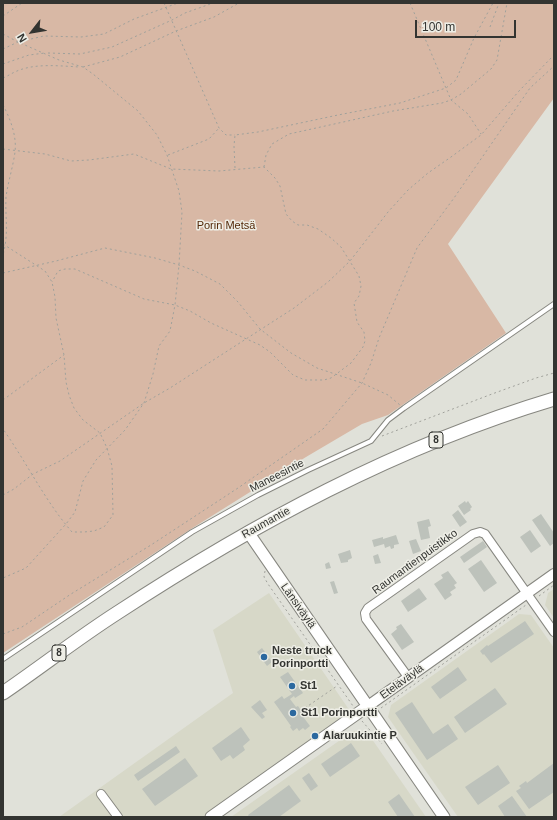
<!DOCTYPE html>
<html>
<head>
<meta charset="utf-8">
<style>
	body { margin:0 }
	#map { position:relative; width:557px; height:820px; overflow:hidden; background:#e0e1d9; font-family:Helvetica,sans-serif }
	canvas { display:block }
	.frame { position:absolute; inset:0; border:4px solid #333431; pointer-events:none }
	.north { position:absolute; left:12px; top:12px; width:40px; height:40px; -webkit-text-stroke:3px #eeeee6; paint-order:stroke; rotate:239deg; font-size:11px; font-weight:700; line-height:16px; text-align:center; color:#333431 }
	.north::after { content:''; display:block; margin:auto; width:14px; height:18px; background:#333431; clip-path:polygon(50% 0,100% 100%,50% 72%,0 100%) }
	.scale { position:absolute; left:415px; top:20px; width:101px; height:18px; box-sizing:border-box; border:2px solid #333431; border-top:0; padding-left:5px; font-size:12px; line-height:14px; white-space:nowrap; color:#333431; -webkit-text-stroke:3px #eeeee6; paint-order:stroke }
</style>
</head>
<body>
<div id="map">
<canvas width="557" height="820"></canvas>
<div class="frame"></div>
<div class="north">N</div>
<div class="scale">100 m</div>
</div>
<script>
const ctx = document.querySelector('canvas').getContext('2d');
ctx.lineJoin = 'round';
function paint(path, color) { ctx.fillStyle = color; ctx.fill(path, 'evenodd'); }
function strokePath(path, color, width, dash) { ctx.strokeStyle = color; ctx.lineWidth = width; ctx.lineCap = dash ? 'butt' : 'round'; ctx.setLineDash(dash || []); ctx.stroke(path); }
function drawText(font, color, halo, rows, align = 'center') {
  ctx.font = font + ' Helvetica,sans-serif'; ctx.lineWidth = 3; ctx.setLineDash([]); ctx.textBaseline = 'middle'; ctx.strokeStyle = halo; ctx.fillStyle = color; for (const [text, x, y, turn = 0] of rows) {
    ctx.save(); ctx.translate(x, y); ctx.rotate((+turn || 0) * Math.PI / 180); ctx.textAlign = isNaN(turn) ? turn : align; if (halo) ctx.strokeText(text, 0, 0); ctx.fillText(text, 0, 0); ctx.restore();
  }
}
paint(new Path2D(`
	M554,589V618L545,605L548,593Z
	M269,593L350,711L203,817H59L233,693L213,630Z
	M519,614L531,615L554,648V817H458L388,717L391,705Z
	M353,731L367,732L426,817H231Z`), '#d7d8c8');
paint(new Path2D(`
	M3,3H554V98L448,244L506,333L388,415L362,424L306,457L191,529L3,653Z`), '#d8b8a5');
paint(new Path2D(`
	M465,501L466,503L468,501L472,507L470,509L471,510L464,515L458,506Z
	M458,510L467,522L460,527L452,515Z
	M541,514L554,533V543L550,546L532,520Z
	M429,519L431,526L428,527L430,538L421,540L417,522Z
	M530,530L541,546L531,553L520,537Z
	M396,535L399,544L394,545V548L391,549L390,546L385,548L384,544L374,547L372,540L383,537V539Z
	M416,539L421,551L413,554L409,541Z
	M483,541L487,547L464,563L460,557Z
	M350,550L352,558L348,560V562L341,563L338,554Z
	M378,554L381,563L375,564L373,556Z
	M481,560L497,583L484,592L468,569Z
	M329,562L331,568L326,569L325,564Z
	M448,571L457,583L454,585L456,588L450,592L452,595L445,600L434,584L443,578L441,575Z
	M334,581L338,593L334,594L330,582Z
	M419,588L427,599L408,612L401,601Z
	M525,621L534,634L491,663L484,654L483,655L480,651L487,645L488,646Z
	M401,624L414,642L402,650L391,634L397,629L396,627Z
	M262,648L272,662L267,666L257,652Z
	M458,667L467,680L440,699L431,687Z
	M288,672L303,693L295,698L294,696L290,699L296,707L298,706L304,715L306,714L308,716L304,718L310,726L305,730L303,728L299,731L297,728L293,731L290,727L291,726L274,702L282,696L284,699L292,694L280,677Z
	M495,688L507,704L465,733L454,717Z
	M260,700L267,710L262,713L265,717L262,719L251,707Z
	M412,702L433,734L448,724L458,739L427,760L395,713Z
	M241,727L250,740L243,746L245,750L233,759L230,755L221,761L212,748Z
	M351,743L360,756L330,777L321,764Z
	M176,746L180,752L138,781L134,775Z
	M185,758L198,776L155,806L142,789Z
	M554,763V792L529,809L516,791L521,788L519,786L526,781L527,783Z
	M498,765L510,783L478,805L465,787Z
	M309,773L318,786L311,791L302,778Z
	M289,785L301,801L279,817H249L248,815Z
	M399,794L415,817H398L388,802Z
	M512,796L527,817H505L498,806Z`), '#bdc2bb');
const service = new Path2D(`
	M3,659L192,532L258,495L308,470L371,441L388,420L404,408L554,304`);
const minor = new Path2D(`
	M408,677L366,619L365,613L368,608L473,534L480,532L485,534L554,632
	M101,794L118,817`);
const tertiary = new Path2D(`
	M368,706L554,574`);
const secondary = new Path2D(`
	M248,532L444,817
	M211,817L368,706`);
const trunk = new Path2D(`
	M3,693C41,667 78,638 117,613C253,524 397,446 554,399`);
strokePath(service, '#878780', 6);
strokePath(minor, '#878780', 10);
strokePath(tertiary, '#878780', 12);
strokePath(secondary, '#878780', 13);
strokePath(trunk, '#878780', 15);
strokePath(new Path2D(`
	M164,3L219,128L226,135H235
	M410,3L451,100L468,114L481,134
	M3,16L22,3
	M490,27L499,3
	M3,34L18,42L59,60L83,67L93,74L138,111L157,135L167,155L179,191L182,212L179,265L175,305L170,331L159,346L153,374L144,403L125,430L96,460L83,481L75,512L66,524L26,568L3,578
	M3,49L18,42L44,36L81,37L104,34L134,19L178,3
	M48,53L80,54L112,47L172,20L185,13L213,3
	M3,64L29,55L45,53
	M83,67L120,57L176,31L214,17L239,3
	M3,78C8,76 12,73 17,71C36,63 60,66 80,67
	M3,105C10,118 17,136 15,152C13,167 8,182 6,197C5,218 9,233 3,255
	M3,149L45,154L71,161L89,160L134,154L171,169L219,171L264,167L275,178L280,186L286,214L292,221L298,225H307L318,229L331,238L341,247L359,276L361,286L359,296L354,303L357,322L364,332L365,341L363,347L351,363L331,378L324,380H305L293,375L270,352L260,345L211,323L190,311L175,305L144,299L75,269H65L58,271L52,282
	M168,155L209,139L219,128
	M264,167L266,155L272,144L289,134L393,111L442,103L451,100L461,94L491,69L497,60L507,3
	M235,168L234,146L235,135L258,132L338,115L400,103L446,88L456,80L474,38L493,3
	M3,244L45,271L52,282L55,297L56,318L64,355L66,382L69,395L74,408L83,420L100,433L107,448L112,466L113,515L104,527L94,531L84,532H72C45,501 27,463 3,429
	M3,273L56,261L105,248L155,258L179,265L195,271L220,284L238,302L260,329L291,353L317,368L362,383L388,395L400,405
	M3,400L64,355
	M382,436L492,394L536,378L554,373
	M3,495L14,489L33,474L60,461L144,403L170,388L294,308L328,282L350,261L388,212L408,190L428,173L451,157L481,135L519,91L554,55
	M265,571L264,577L268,584L353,706
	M539,596L554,585
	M3,634L22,627L71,594L151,545L238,488L323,429L362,383L371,363L379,338L417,248L454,198L530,88L554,66
	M305,708L337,686
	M381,708L526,605
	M362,721L382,744`), '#a0a19b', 1, [2, 3]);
strokePath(service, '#fff', 4);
strokePath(minor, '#fff', 8);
strokePath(tertiary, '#fff', 10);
strokePath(secondary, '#fff', 11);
strokePath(trunk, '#fff', 13);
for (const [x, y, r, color] of [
	[264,657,4,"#2b689f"],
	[292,686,4,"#2b689f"],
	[293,713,4,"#2b689f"],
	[315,736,4,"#2b689f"]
]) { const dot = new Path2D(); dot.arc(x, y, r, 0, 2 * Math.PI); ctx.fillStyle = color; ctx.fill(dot); strokePath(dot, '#eeeee6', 1.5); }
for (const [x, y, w] of [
	[436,440,14],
	[59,653,14]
]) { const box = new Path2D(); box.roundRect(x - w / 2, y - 8, w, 16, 3); ctx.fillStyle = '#eeeee6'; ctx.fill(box); strokePath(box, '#333431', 1); }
drawText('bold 10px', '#333431', null, [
	["8",436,440],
	["8",59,653]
]);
drawText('11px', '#542909', '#eeeee6', [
	["Porin Metsä",226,226]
]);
drawText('11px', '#333431', '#eeeee6', [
	["Maneesintie",277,476,-27],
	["Raumantie",266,523,-29],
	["Raumantienpuistikko",415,562,-36],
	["Länsiväylä",298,606,55],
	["Eteläväylä",402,682,-36]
]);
drawText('bold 11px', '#333431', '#eeeee6', [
	["Neste truck",272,651],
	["Porinportti",272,664],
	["St1",300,686],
	["St1 Porinportti",301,713],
	["Alaruukintie P",323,736]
], 'left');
</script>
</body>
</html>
